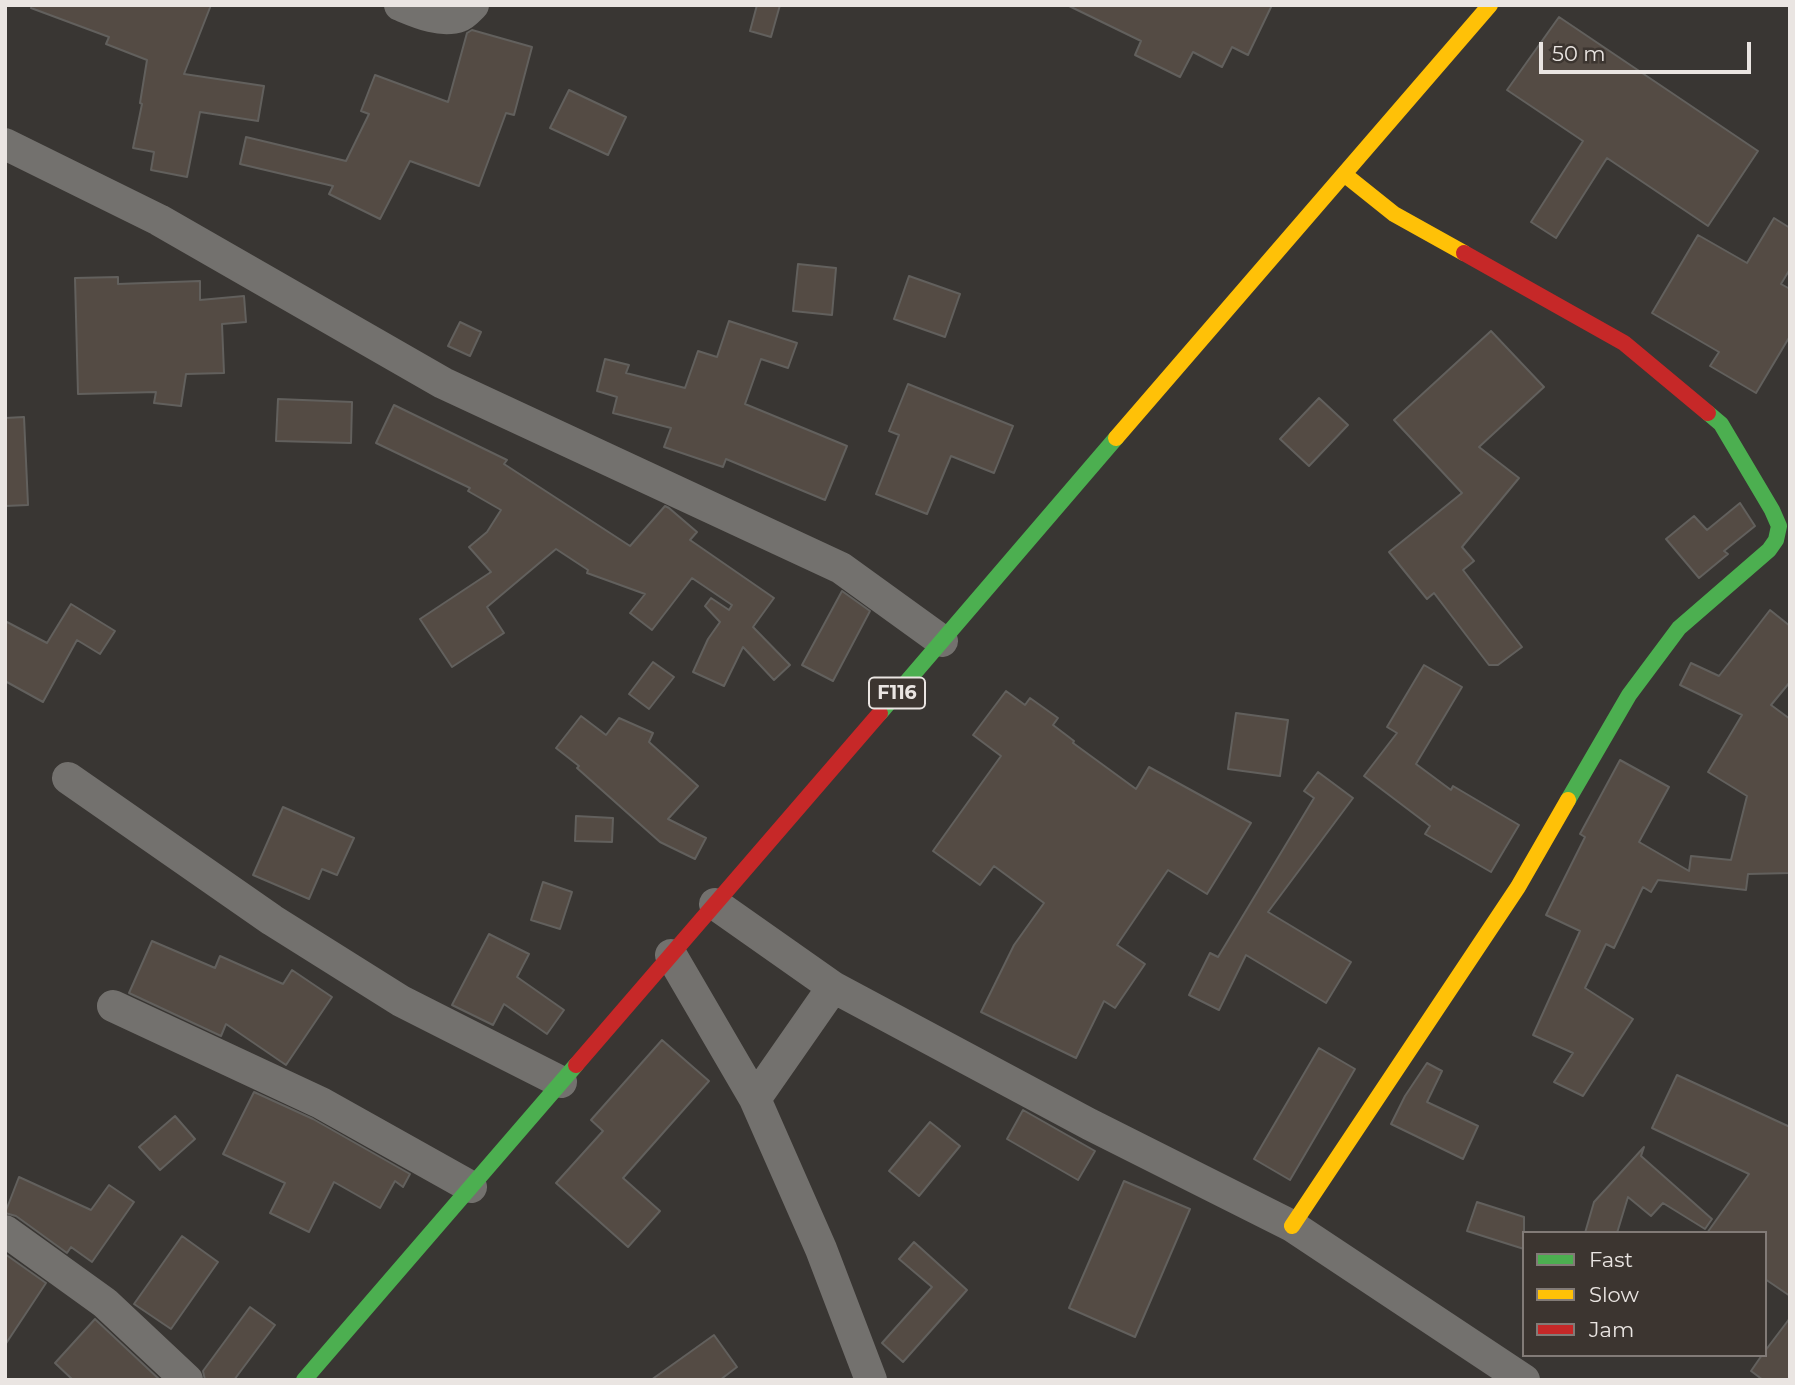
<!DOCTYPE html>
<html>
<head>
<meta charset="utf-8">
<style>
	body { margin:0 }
	#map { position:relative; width:1795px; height:1385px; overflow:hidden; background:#393633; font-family:Montserrat,sans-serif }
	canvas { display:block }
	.frame { position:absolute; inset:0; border:7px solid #eae5e2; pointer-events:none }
	.legend { position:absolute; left:1522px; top:1231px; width:245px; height:126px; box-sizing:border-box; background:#3c3530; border:2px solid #827b77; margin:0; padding:9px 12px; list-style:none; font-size:21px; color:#eae5e2 }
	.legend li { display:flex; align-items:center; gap:14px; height:35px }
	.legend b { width:35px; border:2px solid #827b77 }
	.scale { position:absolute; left:1539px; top:42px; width:212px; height:32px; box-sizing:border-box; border:4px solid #eae5e2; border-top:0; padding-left:9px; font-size:21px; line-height:24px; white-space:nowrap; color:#eae5e2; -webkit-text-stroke:5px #3c3530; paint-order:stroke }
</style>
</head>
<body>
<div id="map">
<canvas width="1795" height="1385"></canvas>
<div class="frame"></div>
<ul class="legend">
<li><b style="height:9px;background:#4caf50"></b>Fast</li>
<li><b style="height:9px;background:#ffc107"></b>Slow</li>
<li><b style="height:9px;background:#c62828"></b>Jam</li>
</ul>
<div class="scale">50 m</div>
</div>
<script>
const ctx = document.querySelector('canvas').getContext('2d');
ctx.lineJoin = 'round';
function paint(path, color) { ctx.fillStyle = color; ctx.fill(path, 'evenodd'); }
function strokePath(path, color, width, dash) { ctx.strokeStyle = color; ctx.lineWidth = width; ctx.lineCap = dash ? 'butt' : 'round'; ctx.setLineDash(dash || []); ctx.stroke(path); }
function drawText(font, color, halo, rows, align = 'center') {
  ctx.font = font + ' Montserrat,sans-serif'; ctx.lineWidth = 5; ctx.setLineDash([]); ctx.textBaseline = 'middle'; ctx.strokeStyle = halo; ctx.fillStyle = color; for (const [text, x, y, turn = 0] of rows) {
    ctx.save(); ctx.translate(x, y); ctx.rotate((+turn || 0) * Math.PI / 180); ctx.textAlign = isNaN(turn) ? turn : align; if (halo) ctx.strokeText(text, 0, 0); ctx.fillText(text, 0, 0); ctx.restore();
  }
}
const building = new Path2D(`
	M32,5H211L184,74L264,86L258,121L200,112L187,177L151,170L154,152L133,148L142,104L140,103L147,60L106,44L109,37L31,8Z
	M757,5H780L771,37L750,31Z
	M1067,5H1272L1248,55L1232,47L1222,67L1193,52L1180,77L1135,55L1141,41Z
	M1559,17L1758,151L1708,226L1607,158L1556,238L1531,222L1583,141L1507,90Z
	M472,30L532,47L514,115L506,113L479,186L410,161L380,219L329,194L333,186L240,164L246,137L346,161L369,114L361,111L375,75L448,102L467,33Z
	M569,90L626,117L608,155L550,128Z
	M1774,218L1790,228V269L1781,284L1790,289V336L1756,393L1710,366L1719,352L1652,313L1698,235L1747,263Z
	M798,264L836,268L832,315L793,311Z
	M909,276L960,294L945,337L894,319Z
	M118,277V284L200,281V300L244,296L246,322L222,324L224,373L186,374L181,406L154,403L156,392L78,394L75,278Z
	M729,321L797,343L788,368L761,359L745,404L847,446L825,500L726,459L723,467L664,447L671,428L613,413L617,397L597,391L605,359L629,365L626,373L685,388L698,351L717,357Z
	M460,322L481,332L470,356L448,346Z
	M1491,331L1544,387L1479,447L1519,478L1462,547L1474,561L1463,570L1522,647L1498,665H1489L1434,593L1427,599L1389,552L1462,493L1394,420Z
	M908,384L1013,426L994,473L951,456L927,514L876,494L899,435L889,431Z
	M1319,398L1348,425L1309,466L1280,439Z
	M278,399L352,402L351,443L276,441Z
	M394,405L507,460L504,464L630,546L665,506L669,508L697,532L690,540L774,598L753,627L790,665L774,680L743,647L724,686L693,672L708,639L720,622L705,606L711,598L729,610L732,605L692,578L652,630L630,613L645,594L587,573L588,570L556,549L487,607L504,633L452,667L420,619L491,572L469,547L487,532L501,510L468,491L470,488L376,443Z
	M24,417L28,505L5,506V418Z
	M1740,503L1755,526L1724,551L1728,554L1699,578L1666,539L1694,516L1707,530Z
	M842,591L870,611L833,681L802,665Z
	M71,604L115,631L100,654L77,640L43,702L5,681V621L47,643Z
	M1770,610L1790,626V682L1771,705L1790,719V873L1748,874L1746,890L1658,880L1651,892L1643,887L1614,948L1606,944L1585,988L1633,1019L1583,1096L1554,1082L1573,1053L1533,1035L1580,931L1546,915L1585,837L1580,834L1620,760L1669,787L1639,842L1689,871L1691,856L1731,860L1747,796L1708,772L1742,715L1680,685L1691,663L1719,676Z
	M653,662L674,677L649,709L629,694Z
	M1424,665L1462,687L1416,764L1451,790L1453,786L1519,825L1491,872L1425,834L1430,826L1364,776L1397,733L1387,727Z
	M1006,691L1025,705L1030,698L1058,718L1053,725L1074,741L1073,743L1136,789L1149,767L1251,823L1207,894L1168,870L1117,945L1145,964L1115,1008L1104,1001L1076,1058L981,1012L1014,945L1044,903L994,866L980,885L933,851L1001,756L973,735Z
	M1236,713L1288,720L1280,776L1228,769Z
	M581,716L606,735L619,718L653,733L649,742L698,786L668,819L706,838L695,859L660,842L577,768L579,766L556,748Z
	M1318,772L1353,798L1268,912L1351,962L1326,1003L1246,955L1219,1010L1189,995L1210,953L1218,957L1314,798L1304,791Z
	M283,807L354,838L337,875L322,869L309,899L253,875Z
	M576,816L613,818L612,842L575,841Z
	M543,882L572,892L560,929L531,920Z
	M489,934L529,954L517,977L564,1010L547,1034L504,1004L493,1025L452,1005Z
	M152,941L215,968L220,956L283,984L292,970L332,997L286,1065L226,1024L221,1036L129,993Z
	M662,1040L709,1081L623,1178L660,1211L628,1247L556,1183L603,1131L591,1120Z
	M1319,1048L1355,1069L1290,1180L1254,1159Z
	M1427,1063L1442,1071L1427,1102L1478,1126L1463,1159L1391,1124L1405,1096Z
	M1677,1075L1790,1127V1296L1765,1279V1233H1707L1749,1174L1652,1128Z
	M254,1092L313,1119L410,1174L403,1187L395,1181L380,1208L334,1182L309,1232L270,1213L285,1183L223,1154Z
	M1023,1110L1095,1151L1078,1180L1007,1139Z
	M175,1116L195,1139L160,1170L139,1147Z
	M930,1122L960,1146L919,1196L889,1171Z
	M1644,1147L1641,1156L1712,1219L1705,1229L1663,1203L1651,1216L1628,1197L1617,1233H1585L1594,1202Z
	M19,1177L91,1210L109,1185L134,1202L92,1262L71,1247L67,1253L16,1216L5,1213Z
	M1124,1181L1190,1209L1135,1337L1069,1308Z
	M1477,1202L1524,1217V1249L1467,1231Z
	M182,1236L218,1262L171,1329L134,1304Z
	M914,1242L967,1290L903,1362L882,1343L932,1287L899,1259Z
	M5,1254L46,1283L5,1345Z
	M250,1307L275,1325L234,1380H205L203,1371Z
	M1790,1318V1380H1763L1751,1371L1762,1355H1765V1351Z
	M95,1319L96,1320L160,1380H73L55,1363Z
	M714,1335L737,1367L720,1380H651Z`);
paint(building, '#544b44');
strokePath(building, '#62605d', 2);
strokePath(new Path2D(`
	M400,5C417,12 441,23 460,16C464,15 469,9 473,5
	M5,144L159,220L443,383L841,568L942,641
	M68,778L272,920L401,1001L561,1082
	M715,904L833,987L1089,1124L1292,1226L1524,1380
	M671,955L755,1099L821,1249L871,1380
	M113,1006L321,1103L471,1187
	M755,1099L833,987
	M5,1231L105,1303L187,1380`), '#73716e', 32);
strokePath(new Path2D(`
	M880,713L1116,438
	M1568,800L1629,695L1679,628L1769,550L1776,540L1779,526L1772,510L1721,424L1708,413
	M304,1380L576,1065`), '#4caf50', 16);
strokePath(new Path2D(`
	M1344,174L1394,214L1464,253
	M1116,438L1490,5
	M1292,1226L1518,887L1568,800`), '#ffc107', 16);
strokePath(new Path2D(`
	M1464,253L1624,343L1708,413
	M576,1065L880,713`), '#c62828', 16);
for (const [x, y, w] of [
	[897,693,56]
]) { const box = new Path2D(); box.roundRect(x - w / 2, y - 15.5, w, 31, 5); ctx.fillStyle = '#3c3530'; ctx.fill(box); strokePath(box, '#eae5e2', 2); }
drawText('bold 19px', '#eae5e2', null, [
	["F116",897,693]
]);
</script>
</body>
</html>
